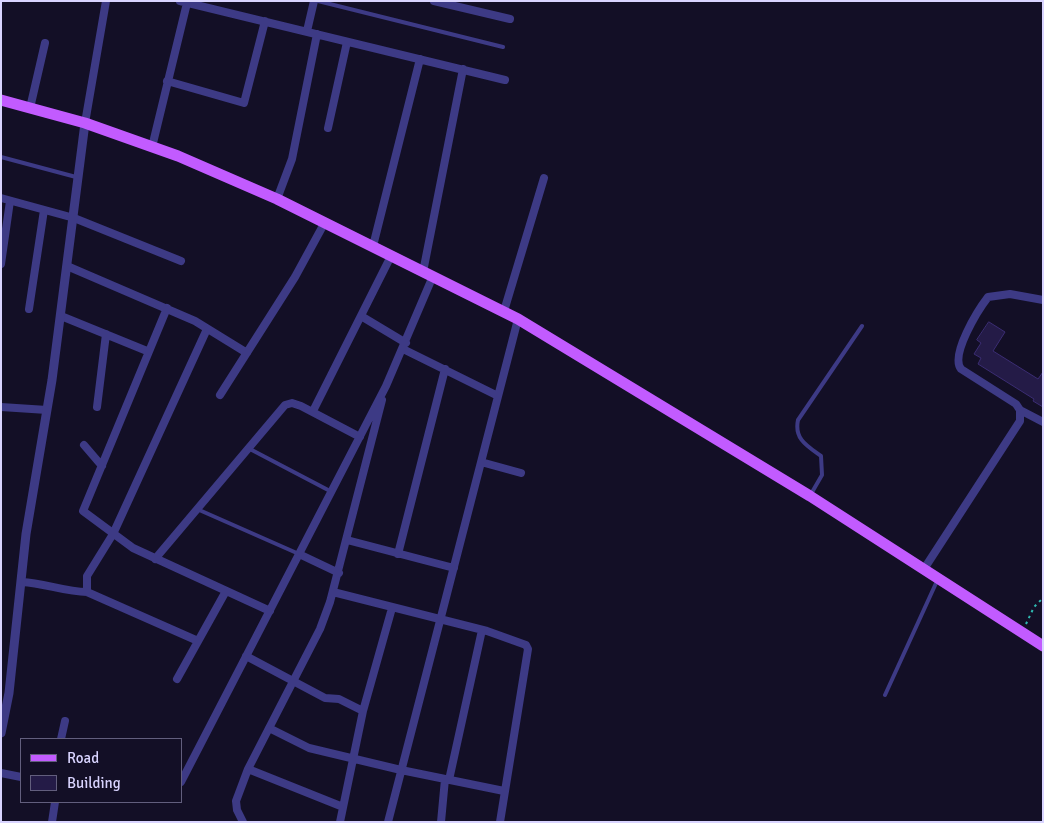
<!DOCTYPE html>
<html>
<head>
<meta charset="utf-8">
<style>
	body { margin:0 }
	#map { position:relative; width:1044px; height:823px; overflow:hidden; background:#130f26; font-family:Signika,sans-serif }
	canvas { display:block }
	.frame { position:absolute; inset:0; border:2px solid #d9d4ff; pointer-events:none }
	.legend { position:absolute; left:20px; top:738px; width:162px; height:65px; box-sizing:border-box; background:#130f26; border:1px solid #625e7d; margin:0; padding:6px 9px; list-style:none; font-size:15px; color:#d9d4ff }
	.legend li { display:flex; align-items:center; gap:10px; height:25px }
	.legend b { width:25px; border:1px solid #625e7d }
</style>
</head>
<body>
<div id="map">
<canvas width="1044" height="823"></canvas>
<div class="frame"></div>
<ul class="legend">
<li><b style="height:6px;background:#c25bff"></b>Road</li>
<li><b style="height:14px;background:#241b47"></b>Building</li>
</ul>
</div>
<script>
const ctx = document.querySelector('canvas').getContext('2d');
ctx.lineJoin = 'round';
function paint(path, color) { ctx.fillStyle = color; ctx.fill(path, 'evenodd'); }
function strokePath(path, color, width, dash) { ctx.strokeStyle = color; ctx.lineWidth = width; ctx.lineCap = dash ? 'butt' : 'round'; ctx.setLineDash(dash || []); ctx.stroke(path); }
const building = new Path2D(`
	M989,322L1005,332L993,351L1038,379L1043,372V407L1033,401L1034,399L978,364L981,358L974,354L981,343L977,340Z`);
paint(building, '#241b47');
strokePath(building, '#3b2d73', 1);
strokePath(new Path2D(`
	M1026,624L1034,607L1043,598`), '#2fb8b0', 2, [2.5, 4]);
strokePath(new Path2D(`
	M318,1L503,47
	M1,157L76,177
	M248,448L330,491
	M811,494L822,475L821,456C807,446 794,439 798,420L862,326
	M197,509L299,554
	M885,695L937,581`), '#3d3a85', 4);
strokePath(new Path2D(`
	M180,1L505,80
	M434,1L510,19
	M307,31L314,1
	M167,81L244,103L265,21
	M30,108L45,43
	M85,123L106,1
	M328,128L347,42
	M152,147L187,3
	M1,198L74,218L181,261
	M277,199L292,159L317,34
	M373,246L420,59
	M1,264L10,201
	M67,266L195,321L247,353
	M423,272L463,69
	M167,308L83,511L133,548L270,611
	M29,309L44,210
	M504,311L544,178
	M61,316L147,351
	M361,316L406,343
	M403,349L498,396
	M220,395L295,277L325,222
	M1,407L47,410
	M97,407L106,334
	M1020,410L1043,422
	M313,411L391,256
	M84,445L102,466
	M481,462L521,473
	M347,540L454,568
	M299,554L339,573
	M398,554L445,369
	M155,559L285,405L292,403L301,406L360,437
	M924,569L1020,421V410L1016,404L961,369C950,355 978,310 988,297L1010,294L1043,300
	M22,582C44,583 65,592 87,592L198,641
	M87,592V576L113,534L207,329
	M333,592L487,631L526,645L528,649L500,822
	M246,656L325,698L339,699L363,711L340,822
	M177,679L226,591
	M363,711L392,608
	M269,728L309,748L401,770L504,791
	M61,739L65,721
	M248,769L343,807
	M1,773L21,777
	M449,780L482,630
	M181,782L386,386L433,276
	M52,822L55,802
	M243,822L237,810L236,801L248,769L320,629L330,602L382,400
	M388,822L518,319
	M441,822L445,779`), '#3d3a85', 8);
strokePath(new Path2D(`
	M1,733L9,693L26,534L52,380L85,123`), '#3d3a85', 9);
strokePath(new Path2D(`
	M1,100L85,123L178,156L277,199L518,319L810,496L1043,646`), '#c25bff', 11);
</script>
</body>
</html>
